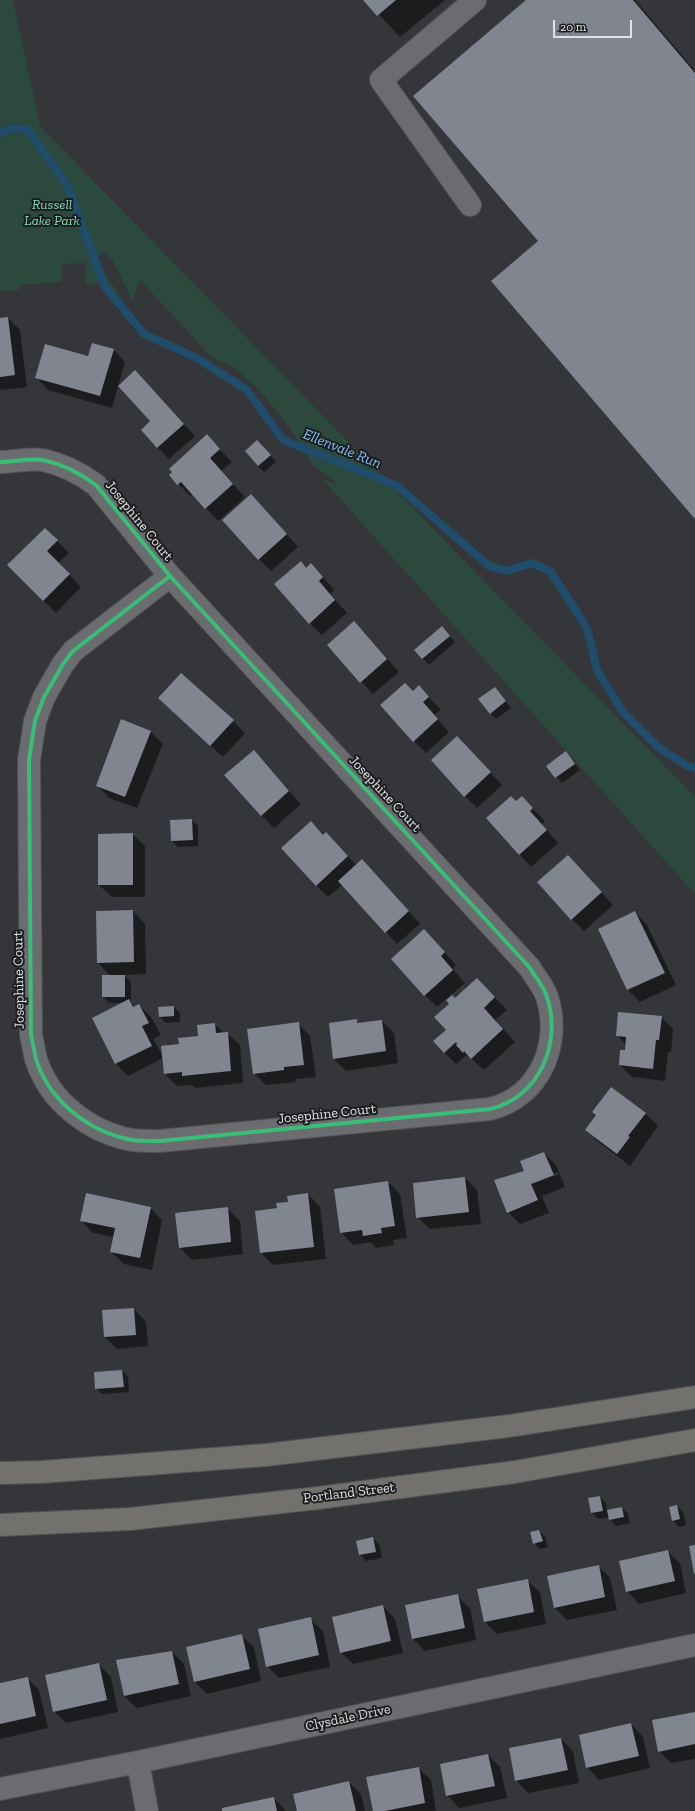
<!DOCTYPE html>
<html>
<head>
<meta charset="utf-8">
<style>
	body { margin:0 }
	#map { position:relative; width:695px; height:1811px; overflow:hidden; background:#353639; font-family:"Zilla Slab",serif }
	canvas { display:block }
	.scale { position:absolute; left:553px; top:20px; width:79px; height:18px; box-sizing:border-box; border:2px solid #e0e2e4; border-top:0; padding-left:5px; font-size:12px; line-height:14px; white-space:nowrap; color:#e0e2e4; -webkit-text-stroke:3px #1c1d1f; paint-order:stroke }
</style>
</head>
<body>
<div id="map">
<canvas width="695" height="1811"></canvas>
<div class="scale">20 m</div>
</div>
<script>
const ctx = document.querySelector('canvas').getContext('2d');
ctx.lineJoin = 'round';
function paint(path, color) { ctx.fillStyle = color; ctx.fill(path, 'evenodd'); }
function strokePath(path, color, width, dash) { ctx.strokeStyle = color; ctx.lineWidth = width; ctx.lineCap = dash ? 'butt' : 'round'; ctx.setLineDash(dash || []); ctx.stroke(path); }
function drawText(font, color, halo, rows, align = 'center') {
  ctx.font = font + ' "Zilla Slab",serif'; ctx.lineWidth = 4; ctx.setLineDash([]); ctx.textBaseline = 'middle'; ctx.strokeStyle = halo; ctx.fillStyle = color; for (const [text, x, y, turn = 0] of rows) {
    ctx.save(); ctx.translate(x, y); ctx.rotate((+turn || 0) * Math.PI / 180); ctx.textAlign = isNaN(turn) ? turn : align; if (halo) ctx.strokeText(text, 0, 0); ctx.fillText(text, 0, 0); ctx.restore();
  }
}
paint(new Path2D(`
	M0,0H13L40,126L695,797V894L323,480H326L334,484L336,483L334,480L314,467L289,427L261,392L235,368L211,357L140,280L133,302L113,261L106,253L98,256C101,276 132,303 127,321L100,284L86,285V263L62,264V282L18,285L19,290L0,291V139L7,134L25,130L20,123H15L0,128Z`), '#2c493d');
paint(new Path2D(`
	M365,0H445L400,37Z
	M527,0H635L695,71V517L539,241Z
	M8,318L20,330L27,387L0,390V319Z
	M113,349L125,362L112,408L48,390L36,377Z
	M147,384L195,436L169,459L157,447L152,421Z
	M207,436L232,462L221,471L245,497L218,521L193,494L190,496L170,475Z
	M263,447L276,462L264,472L258,466Z
	M263,508L298,547L271,571L259,559Z
	M45,529L69,553L58,563L81,587L56,613L8,565Z
	M307,569L323,577L334,590L330,594L347,613L322,635L309,623Z
	M448,634L455,642L429,665L415,650Z
	M366,635L399,672L373,694L328,646Z
	M419,687L441,710L434,715L449,732L426,753L414,741L413,692Z
	M495,688L511,708L496,719L490,713Z
	M172,710L233,721L245,733L223,757Z
	M150,731L163,744L137,808L109,798L97,785Z
	M470,750L502,785L477,808L465,796Z
	M253,751L301,804L274,828L261,815Z
	M566,753L580,770L562,783L547,766Z
	M522,797L545,821L542,824L558,843L531,867L519,854L516,802Z
	M192,820L198,826V846L178,847L172,841Z
	M311,822L324,835L338,845L356,865L374,872L420,924L397,944L342,885L328,897L316,885Z
	M132,834L145,846V897H112L99,885Z
	M580,868L613,905L584,931L572,919Z
	M133,911L145,924L146,974L124,975L131,982V1002L135,1007L139,1005L151,1017L161,1035L153,1039L163,1057L180,1045L199,1037L215,1024L224,1033H227L240,1045L243,1083L195,1088L192,1085L177,1086L165,1074L163,1058L128,1076L116,1064L124,1003H109L103,997L111,976L98,963Z
	M635,912L647,925L676,985L640,1002L628,990L599,929Z
	M436,943L456,965L453,969L465,983L451,995L455,999L489,991L507,1010L495,1020L515,1042L484,1070L467,1055L456,1064L444,1052L451,1004L446,999L437,1007L425,995Z
	M174,1007L180,1013V1022L166,1023L160,1017V1008Z
	M661,1017L673,1029L671,1052H668L665,1081L632,1077L620,1065L626,1045L617,1035Z
	M356,1020L359,1024L382,1021L394,1033L398,1063L346,1071L334,1059Z
	M298,1024L310,1036L316,1077L295,1079L296,1082L266,1085L254,1073Z
	M645,1113L658,1126L630,1166L599,1142L586,1130Z
	M544,1153L556,1165L565,1187L542,1196L549,1213L520,1224L508,1212L525,1171ZM558,1172L559,1174L535,1183V1181Z
	M465,1178L477,1190L481,1224L430,1229L417,1217Z
	M388,1182L400,1194L407,1238L393,1240L394,1245L376,1248L371,1242L353,1245L341,1232Z
	M308,1194L320,1207L326,1259L273,1265L261,1253L278,1209Z
	M150,1208L162,1220L152,1270L124,1264L111,1252L114,1237L93,1233L81,1220Z
	M227,1208L240,1221L243,1254L192,1260L180,1248Z
	M134,1309L146,1322L148,1346L117,1349L105,1337Z
	M122,1371L128,1377L129,1392L102,1394L96,1388Z
	M600,1497L606,1503L607,1511L622,1508L628,1514L630,1523L616,1526L609,1517L598,1519L592,1513Z
	M677,1506L683,1512L686,1525L679,1527L673,1521L670,1508Z
	M539,1531L545,1537L548,1547L540,1549L534,1543Z
	M372,1538L379,1544L382,1558L366,1561L360,1555L357,1542Z
	M667,1551L680,1563L686,1593L639,1604L627,1591Z
	M598,1566L610,1578L617,1610L567,1620L555,1608L548,1577Z
	M527,1580L540,1592L546,1624L497,1634L484,1621Z
	M457,1596L470,1608L476,1640L425,1651L413,1639L406,1606Z
	M383,1606L395,1619L403,1653L353,1664L341,1652Z
	M310,1619L323,1631L330,1667L279,1678L267,1666Z
	M241,1635L254,1647L261,1681L207,1694L195,1682L187,1647Z
	M172,1652L184,1664L191,1696L137,1708L124,1696L117,1661Z
	M99,1665L111,1677L118,1712L66,1723L54,1711Z
	M27,1678L39,1690L48,1728L0,1739V1684Z
	M695,1713V1759L671,1763L659,1751Z
	M631,1724L643,1737L650,1768L599,1780L587,1767Z
	M561,1739L573,1751L579,1783L528,1793L516,1780Z
	M488,1755L500,1767L507,1798L459,1808L447,1795Z
	M418,1768L431,1780L436,1811H374Z
	M349,1782L361,1794L365,1811H298Z
	M274,1798L286,1811H223Z`), '#0007');
strokePath(new Path2D(`
	M0,133L14,128L28,130L67,185L105,287L144,334L195,357L247,390L283,440L396,485L489,566L506,571L532,563L550,571L587,628L597,670L623,712L659,748L688,766L695,768`), '#204d6b', 8);
paint(new Path2D(`
	M363,0H396L377,16Z
	M526,0H633L695,73V519L491,281L538,241L413,96Z
	M8,317L15,375L0,377V318Z
	M92,343L114,349L100,396L35,378L45,344L88,356Z
	M135,370L184,424L157,448L141,430L150,421L118,386Z
	M207,434L220,449L210,458L233,484L205,509L181,482L177,485L169,475L172,472L169,469Z
	M257,440L271,455L258,466L245,451Z
	M251,494L287,534L258,560L222,520Z
	M45,528L58,540L47,551L70,574L43,601L7,565Z
	M301,561L306,568L311,563L323,577L319,581L335,600L309,624L274,584Z
	M354,621L387,659L360,683L327,645Z
	M442,626L450,636L422,659L414,650Z
	M181,673L234,720L210,746L158,698Z
	M405,683L413,691L419,685L429,697L423,702L438,719L413,742L380,705Z
	M495,687L506,701L490,714L478,699Z
	M121,719L151,731L125,797L96,786Z
	M457,736L491,772L464,797L431,760Z
	M254,750L289,791L261,816L224,775Z
	M566,751L575,764L555,778L546,766Z
	M511,796L516,801L522,796L533,808L530,811L547,830L519,855L486,818Z
	M192,819L193,840L171,841L170,820Z
	M311,821L323,835L326,832L348,856L316,886L281,848Z
	M133,833V885H98V834Z
	M568,855L602,892L571,920L537,882Z
	M362,859L409,911L385,933L338,881Z
	M133,910L134,962L97,963L96,911Z
	M635,911L665,973L627,990L598,929Z
	M424,929L445,952L441,956L453,970L424,996L391,959Z
	M102,975H125V997H102Z
	M477,978L495,997L484,1008L503,1029L471,1059L464,1051L463,1053L456,1045L457,1044L456,1042L444,1053L433,1041L446,1030L434,1017L449,1004L446,1000L452,995L455,998Z
	M129,999L133,1007L139,1004L149,1023L142,1026L152,1046L115,1064L92,1018Z
	M174,1006V1016L159,1017L158,1007Z
	M618,1012L662,1016L659,1040H656L653,1069L619,1065L620,1050H625L626,1037L616,1036Z
	M357,1019V1023L382,1020L386,1051L333,1059L329,1023Z
	M299,1022L304,1065L284,1067V1070L253,1074L247,1029Z
	M215,1023L216,1033L228,1032L231,1071L182,1076V1072L164,1074L161,1046L179,1044L178,1038L198,1036L197,1025Z
	M611,1087L646,1113L628,1136L630,1137L617,1154L585,1130L596,1115L592,1112Z
	M544,1152L554,1175L531,1184L538,1200L507,1213L494,1180L524,1171L520,1161Z
	M465,1177L469,1212L416,1218L413,1183Z
	M388,1181L395,1226L381,1228L382,1233L363,1236L362,1230L340,1233L334,1189Z
	M86,1193L151,1207L140,1258L110,1252L115,1228L80,1221Z
	M308,1193L314,1247L260,1253L255,1211L277,1208L276,1203L288,1202L287,1196Z
	M228,1207L231,1242L179,1248L175,1213Z
	M134,1308L136,1335L104,1337L102,1310Z
	M122,1370L124,1387L95,1389L94,1372Z
	M600,1496L603,1511L591,1513L588,1498Z
	M677,1505L680,1519L672,1521L669,1507Z
	M622,1507L624,1517L609,1520L607,1510Z
	M539,1530L543,1541L533,1544L530,1532Z
	M373,1537L376,1552L359,1555L356,1541Z
	M695,1545V1573L694,1574L689,1546Z
	M668,1550L675,1581L626,1592L619,1561Z
	M599,1565L605,1597L554,1608L547,1576Z
	M528,1579L534,1612L484,1622L477,1589Z
	M458,1594L465,1628L412,1639L405,1605Z
	M383,1605L391,1641L340,1653L332,1617Z
	M311,1617L319,1655L266,1667L258,1629Z
	M242,1634L250,1669L194,1682L186,1647Z
	M172,1651L179,1684L124,1696L116,1660Z
	M99,1663L107,1700L53,1712L45,1675Z
	M28,1677L36,1716L0,1724V1683Z
	M695,1712V1744L658,1752L652,1720Z
	M631,1723L639,1756L586,1768L579,1735Z
	M561,1738L568,1770L515,1781L509,1748Z
	M488,1754L495,1786L446,1796L440,1764Z
	M419,1767L425,1803L385,1811H373L366,1777Z
	M349,1781L356,1811H297L293,1794Z
	M274,1797L277,1811H222V1808Z`), '#808590');
const minor = new Path2D(`
	M470,205L381,80L475,0
	M0,462C13,462 30,458 43,460C62,464 81,474 96,485L170,576L530,968C535,977 544,987 547,997C562,1043 540,1097 490,1109L160,1141C150,1141 141,1141 132,1140C89,1132 49,1101 36,1059C34,1051 33,1043 31,1035L29,760L35,721L44,697L63,664L73,651L170,576
	M138,1762L147,1811
	M0,1789L138,1762L695,1645`);
const major = new Path2D(`
	M0,1473L42,1472L266,1455L509,1426L695,1397
	M0,1525L130,1519L318,1498L515,1472L695,1440`);
strokePath(minor, '#505254', 24);
strokePath(major, '#505254', 24);
strokePath(minor, '#6b6c6f', 22);
strokePath(major, '#73716d', 22);
strokePath(new Path2D(`
	M0,462C13,462 30,458 43,460C62,464 81,474 96,485L170,576L530,968C535,977 544,987 547,997C562,1043 540,1097 490,1109L160,1141C150,1141 141,1141 132,1140C89,1132 49,1101 36,1059C34,1051 33,1043 31,1035L29,760L35,721L44,697L63,664L73,651L170,576`), '#3abd76', 4);
drawText('italic 14px', '#82deb7', '#1c1d1f', [
	["Russell",52,205],
	["Lake Park",52,221]
]);
drawText('14px', '#e0e2e4', '#1c1d1f', [
	["Josephine Court",139,521,51],
	["Josephine Court",385,794,47],
	["Josephine Court",19,980,-91],
	["Josephine Court",327,1114,-6],
	["Portland Street",349,1493,-7],
	["Clysdale Drive",348,1718,-12]
]);
drawText('italic 15px', '#7dc7fd', '#1c1d1f', [
	["Ellenvale Run",342,449,22]
]);
</script>
</body>
</html>
